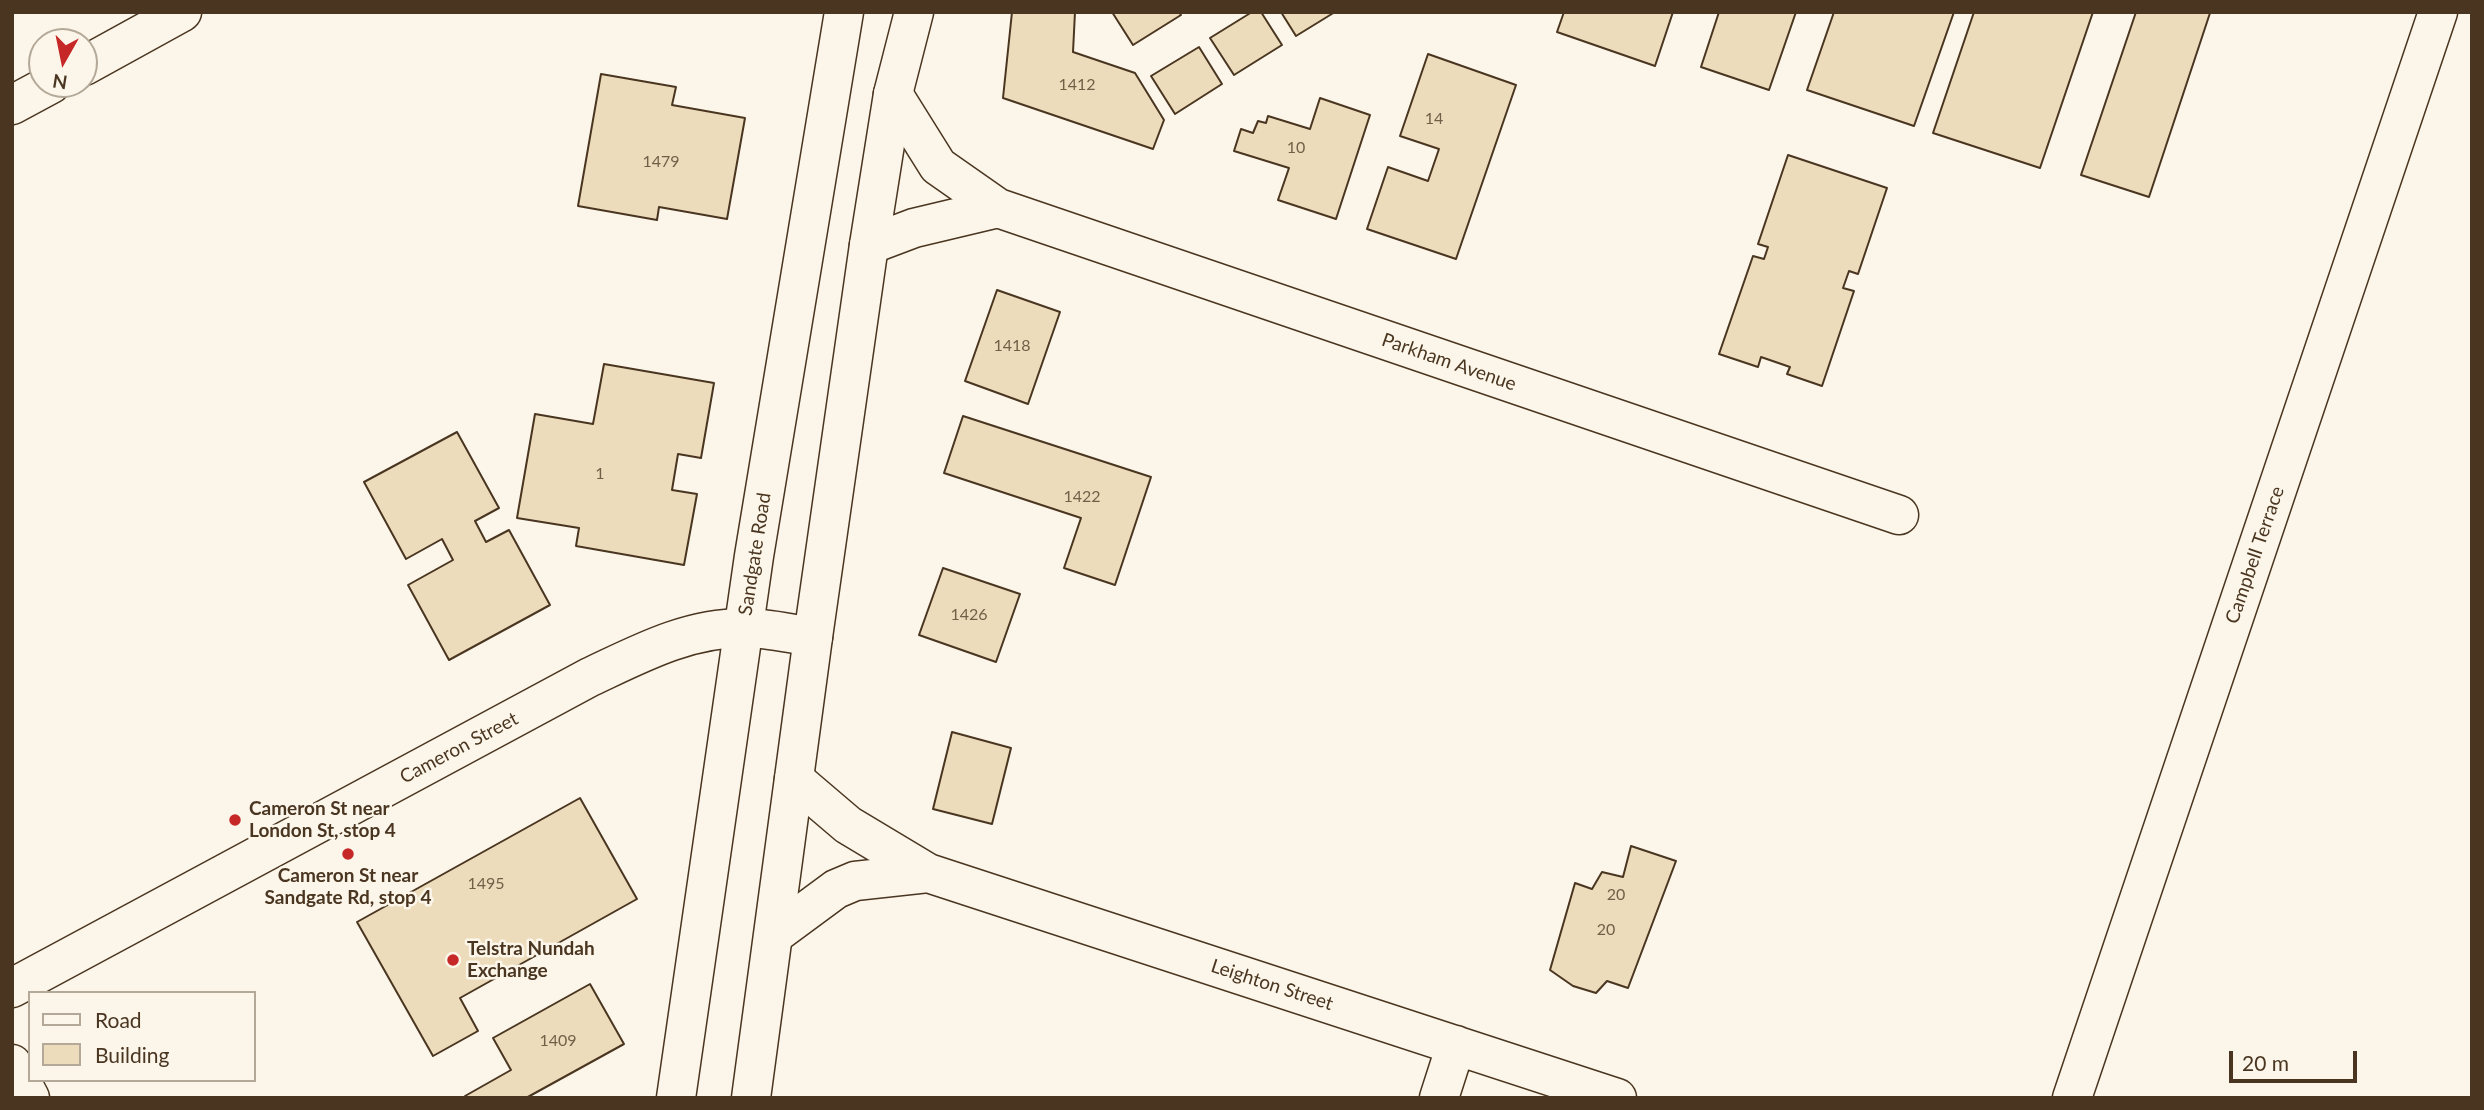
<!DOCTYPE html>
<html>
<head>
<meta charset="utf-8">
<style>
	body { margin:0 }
	#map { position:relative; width:2484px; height:1110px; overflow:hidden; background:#fbf6e9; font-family:Lato,sans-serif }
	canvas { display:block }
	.frame { position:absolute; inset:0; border:14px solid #4a3520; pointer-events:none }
	.legend { position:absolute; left:28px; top:991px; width:228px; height:91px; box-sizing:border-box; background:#fbf6e9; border:2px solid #b4a999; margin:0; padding:9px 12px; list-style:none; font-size:21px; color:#4a3520 }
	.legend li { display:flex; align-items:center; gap:14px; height:35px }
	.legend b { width:35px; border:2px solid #b4a999 }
	.north { position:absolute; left:28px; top:28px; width:70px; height:70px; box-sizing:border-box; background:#fbf6e9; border:2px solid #b4a999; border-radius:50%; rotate:189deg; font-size:19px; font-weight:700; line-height:28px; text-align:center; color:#4a3520 }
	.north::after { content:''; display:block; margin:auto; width:24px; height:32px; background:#c62828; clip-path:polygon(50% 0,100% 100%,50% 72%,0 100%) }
	.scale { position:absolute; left:2229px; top:1051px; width:128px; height:32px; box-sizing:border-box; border:4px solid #4a3520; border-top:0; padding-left:9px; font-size:21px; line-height:24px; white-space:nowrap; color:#4a3520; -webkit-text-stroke:5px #fbf6e9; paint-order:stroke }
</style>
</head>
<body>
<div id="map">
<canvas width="2484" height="1110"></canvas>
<div class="frame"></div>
<ul class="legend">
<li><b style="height:9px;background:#fbf6e9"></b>Road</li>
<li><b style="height:19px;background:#ecdcbc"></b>Building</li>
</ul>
<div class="north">N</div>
<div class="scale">20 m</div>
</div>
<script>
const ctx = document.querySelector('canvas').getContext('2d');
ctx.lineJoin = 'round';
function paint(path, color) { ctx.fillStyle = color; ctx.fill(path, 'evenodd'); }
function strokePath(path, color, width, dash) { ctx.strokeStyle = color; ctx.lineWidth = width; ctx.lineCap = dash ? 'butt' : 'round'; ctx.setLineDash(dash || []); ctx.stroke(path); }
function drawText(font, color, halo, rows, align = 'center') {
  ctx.font = font + ' Lato,sans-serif'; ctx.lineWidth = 5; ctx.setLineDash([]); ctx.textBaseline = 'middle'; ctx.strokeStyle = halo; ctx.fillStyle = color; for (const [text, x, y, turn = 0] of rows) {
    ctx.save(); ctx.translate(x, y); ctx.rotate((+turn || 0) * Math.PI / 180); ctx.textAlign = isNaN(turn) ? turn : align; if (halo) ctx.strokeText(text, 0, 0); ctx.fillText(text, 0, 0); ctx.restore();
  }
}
const building = new Path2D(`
	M1012,12H1075L1073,52L1135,73L1164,120L1153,149L1003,98Z
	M1112,12H1179L1181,15L1133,45Z
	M1252,12H1261L1282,45L1234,75L1210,38Z
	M1281,12H1335L1296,36Z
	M1564,12H1673L1655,66L1557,32Z
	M1719,12H1796L1769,90L1701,67Z
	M1834,12H1954L1914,126L1807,90Z
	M1974,12H2093L2040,168L1933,133Z
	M2136,12L2210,13L2149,197L2081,175Z
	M1199,47L1222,84L1175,114L1151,76Z
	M1428,54L1516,85L1456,259L1367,229L1388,167L1428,181L1439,149L1400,136Z
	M601,74L676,87L672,105L745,118L727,219L659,207L657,220L578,206Z
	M1320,98L1370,115L1336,219L1278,200L1289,168L1234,151L1241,129L1253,133L1258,121L1266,123L1268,116L1310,129Z
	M1788,155L1887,188L1858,274L1849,271L1843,288L1854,291L1822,386L1787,374L1790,367L1761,357L1758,367L1719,354L1753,256L1764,259L1768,247L1758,244Z
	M997,290L1060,312L1028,404L965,381Z
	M604,364L714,383L701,458L678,454L672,490L697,494L684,565L576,546L579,528L517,518L535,414L593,424Z
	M963,416L1151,477L1115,585L1064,568L1081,518L944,473Z
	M457,432L499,508L475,521L486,542L509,530L550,605L449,660L408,585L453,560L442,539L406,559L364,482Z
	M943,568L1020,594L996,662L919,635Z
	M952,732L1011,748L992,824L933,809Z
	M580,798L637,899L460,998L478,1031L433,1056L357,922Z
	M1631,846L1676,861L1628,988L1607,981L1596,993L1573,986L1550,970L1575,883L1592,889L1602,872L1623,877Z
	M590,984L624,1044L526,1098H466L465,1096L511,1070L493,1038Z`);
paint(building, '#ecdcbc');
strokePath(building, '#4a3520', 2);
const street = new Path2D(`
	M84,66L182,12
	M893,94L938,166L998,208L1899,515
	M12,105L51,84
	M869,245L914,228L998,208
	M794,779L848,825L928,873L1617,1098
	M775,934L836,889L855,881L928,873
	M12,988L590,677C639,654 687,628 743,628C765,627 790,634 813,637
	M12,1064L30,1098
	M1439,1098L1456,1045
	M2072,1098L2438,12`);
const highway = new Path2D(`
	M676,1098L754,556L844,12
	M751,1098L813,637L869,245L893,94L914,12`);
strokePath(street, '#4a3520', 41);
strokePath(highway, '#4a3520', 41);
strokePath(street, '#fbf6e9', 38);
strokePath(highway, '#fbf6e9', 38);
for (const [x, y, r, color] of [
	[235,820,7,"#c62828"],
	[348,854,7,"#c62828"],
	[453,960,7,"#c62828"]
]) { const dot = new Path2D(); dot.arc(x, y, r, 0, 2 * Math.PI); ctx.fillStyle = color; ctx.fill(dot); strokePath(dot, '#fbf6e9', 2.5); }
drawText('16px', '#725f47', null, [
	["1412",1077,85],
	["14",1434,119],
	["10",1296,148],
	["1479",661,162],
	["1418",1012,346],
	["1",600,474],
	["1422",1082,497],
	["1426",969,615],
	["1495",486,884],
	["20",1616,895],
	["20",1606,930],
	["1409",558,1041]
]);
drawText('19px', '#4a3520', '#fbf6e9', [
	["Parkham Avenue",1449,362,19],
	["Sandgate Road",755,554,-81],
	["Campbell Terrace",2255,555,-71],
	["Cameron Street",459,748,-28],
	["Leighton Street",1272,985,18]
]);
drawText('bold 19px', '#4a3520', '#fbf6e9', [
	["Cameron St near",249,809],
	["London St, stop 4",249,831],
	["Cameron St near",348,876,"center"],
	["Sandgate Rd, stop 4",348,898,"center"],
	["Telstra Nundah",467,949],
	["Exchange",467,971]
], 'left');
</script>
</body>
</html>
